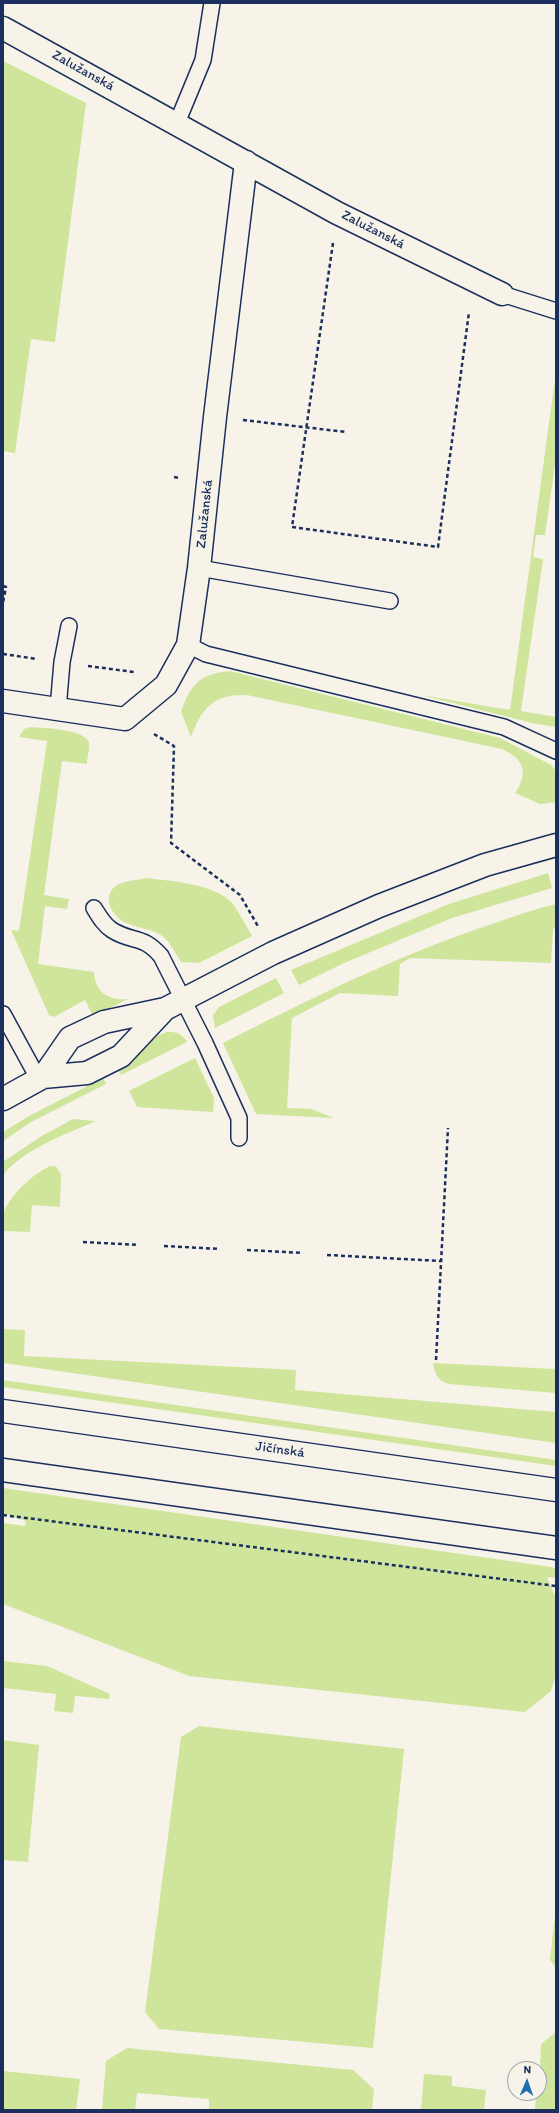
<!DOCTYPE html>
<html>
<head>
<meta charset="utf-8">
<style>
	body { margin:0 }
	#map { position:relative; width:559px; height:2113px; overflow:hidden; background:#f7f3e8; font-family:Itim,sans-serif }
	canvas { display:block }
	.frame { position:absolute; inset:0; border:4px solid #1b2f5e; pointer-events:none }
	.north { position:absolute; left:507px; top:2061px; width:40px; height:40px; box-sizing:border-box; background:#f7f3e8; border:1px solid #9fa5b1; border-radius:50%; rotate:2deg; font-size:11px; font-weight:700; line-height:16px; text-align:center; color:#1b2f5e }
	.north::after { content:''; display:block; margin:auto; width:14px; height:18px; background:#1f6fb2; clip-path:polygon(50% 0,100% 100%,50% 72%,0 100%) }
</style>
</head>
<body>
<div id="map">
<canvas width="559" height="2113"></canvas>
<div class="frame"></div>
<div class="north">N</div>
</div>
<script>
const ctx = document.querySelector('canvas').getContext('2d');
ctx.lineJoin = 'round';
function paint(path, color) { ctx.fillStyle = color; ctx.fill(path, 'evenodd'); }
function strokePath(path, color, width, dash) { ctx.strokeStyle = color; ctx.lineWidth = width; ctx.lineCap = dash ? 'butt' : 'round'; ctx.setLineDash(dash || []); ctx.stroke(path); }
function drawText(font, color, halo, rows, align = 'center') {
  ctx.font = font + ' Itim,sans-serif'; ctx.lineWidth = 3.5; ctx.setLineDash([]); ctx.textBaseline = 'middle'; ctx.strokeStyle = halo; ctx.fillStyle = color; for (const [text, x, y, turn = 0] of rows) {
    ctx.save(); ctx.translate(x, y); ctx.rotate((+turn || 0) * Math.PI / 180); ctx.textAlign = isNaN(turn) ? turn : align; if (halo) ctx.strokeText(text, 0, 0); ctx.fillText(text, 0, 0); ctx.restore();
  }
}
paint(new Path2D(`
	M3,61L86,103L55,342L31,339L15,453L3,451Z
	M555,379L556,458L545,535H536L533,557L543,559L521,711L556,717V727L532,723L421,695L510,710Z
	M230,671L500,738L551,765L556,771V802L540,804L515,793C529,773 524,759 502,749L247,695C214,694 202,707 191,737L181,712C191,684 199,674 230,671Z
	M31,727C43,728 86,729 89,743C90,749 87,758 87,764L62,761L44,895L69,899L67,909L45,906L38,964L94,972C95,992 108,1001 128,999L93,1016L85,1000L54,1017L49,1015L11,930L19,931L47,741L19,737L24,729Z
	M548,873L552,888L452,918L342,964L299,985L291,970L449,904Z
	M146,878C170,881 217,884 233,904C240,914 246,926 252,936L199,963L181,962C175,953 170,941 161,935C149,928 136,928 124,922C111,915 101,895 117,885C124,881 138,880 146,878Z
	M556,904V928L553,929L551,963L410,958L400,964L398,996L340,993L292,1018L287,1108L311,1109L334,1118L256,1114L223,1043C312,998 400,954 495,923C515,916 535,909 556,904Z
	M276,978L284,993L215,1028L213,1015L219,1007Z
	M167,1032C177,1032 181,1033 187,1042L121,1075L119,1071L157,1036Z
	M195,1058L214,1098L213,1112L137,1107L129,1091Z
	M103,1078L106,1084L31,1122L3,1141V1132L29,1116Z
	M73,1119L96,1121C65,1135 25,1148 3,1175V1162L40,1137Z
	M50,1166H56L61,1175L60,1207L32,1205L30,1232L3,1231C3,1225 2,1218 4,1212C11,1194 33,1174 50,1166Z
	M3,1329L25,1330L24,1356L296,1370L295,1390L556,1412V1443L3,1363Z
	M433,1363L556,1369V1393L449,1384C438,1381 435,1374 433,1363Z
	M3,1380L556,1460V1466L3,1387Z
	M3,1488L551,1567L556,1569V1578L547,1577L554,1594L556,1595V1674L551,1691L525,1712L189,1676L3,1604V1523L25,1526L26,1521L3,1513Z
	M3,1661L47,1666L110,1694L109,1699L75,1696L73,1713L54,1711L56,1694L3,1688Z
	M199,1726L404,1749L373,2048L159,2029L145,2012L181,1737Z
	M3,1740L39,1745L28,1862L3,1860Z
	M556,1905V1968L550,1960Z
	M556,2032V2110H535L536,2093H539L541,2044Z
	M127,2048L353,2070L374,2089L372,2110H209V2099L137,2093L135,2110H102L106,2061Z
	M3,2071L80,2079L76,2110H3Z
	M424,2074L452,2076V2086L486,2090L484,2110H421Z`), '#cfe59b');
const service = new Path2D(`
	M177,123L203,60L212,3
	M502,294L556,311
	M199,568L390,601
	M188,645L206,654L504,727L556,751
	M58,709L62,662L69,626
	M94,908C99,916 104,925 112,930C132,943 142,934 161,956L205,1043L239,1118V1138
	M3,1014L39,1080`);
const minor = new Path2D(`
	M3,28L337,213L502,294
	M3,701L125,719L166,685L188,645L199,568L215,417L246,162`);
const tertiary = new Path2D(`
	M43,1077L87,1073L121,1056L165,1009
	M3,1099L43,1077L70,1038L104,1022L165,1009L273,953L379,906L485,865L556,845
	M3,1411L556,1490
	M3,1470L556,1548`);
strokePath(service, '#1b2f5e', 18);
strokePath(minor, '#1b2f5e', 25);
strokePath(tertiary, '#1b2f5e', 25);
strokePath(new Path2D(`
	M333,243L292,527L438,547L469,312
	M243,420L346,432
	M174,477L180,478
	M3,586L6,587L3,603
	M3,654L37,659
	M88,666L134,672
	M154,734L174,746L171,843L240,895L259,928
	M83,1242L139,1245
	M164,1246L220,1249
	M247,1250L303,1253
	M327,1255L441,1261
	M436,1360L448,1128
	M3,1515L556,1586`), '#1b2f5e', 2.5, [4, 3]);
strokePath(service, '#f7f3e8', 15);
strokePath(minor, '#f7f3e8', 22);
strokePath(tertiary, '#f7f3e8', 22);
drawText('14px', '#1b2f5e', '#f7f3e8', [
	["Zalužanská",83,71,29],
	["Zalužanská",373,230,27],
	["Zalužanská",205,514,-84],
	["Jičínská",280,1450,8]
]);
</script>
</body>
</html>
